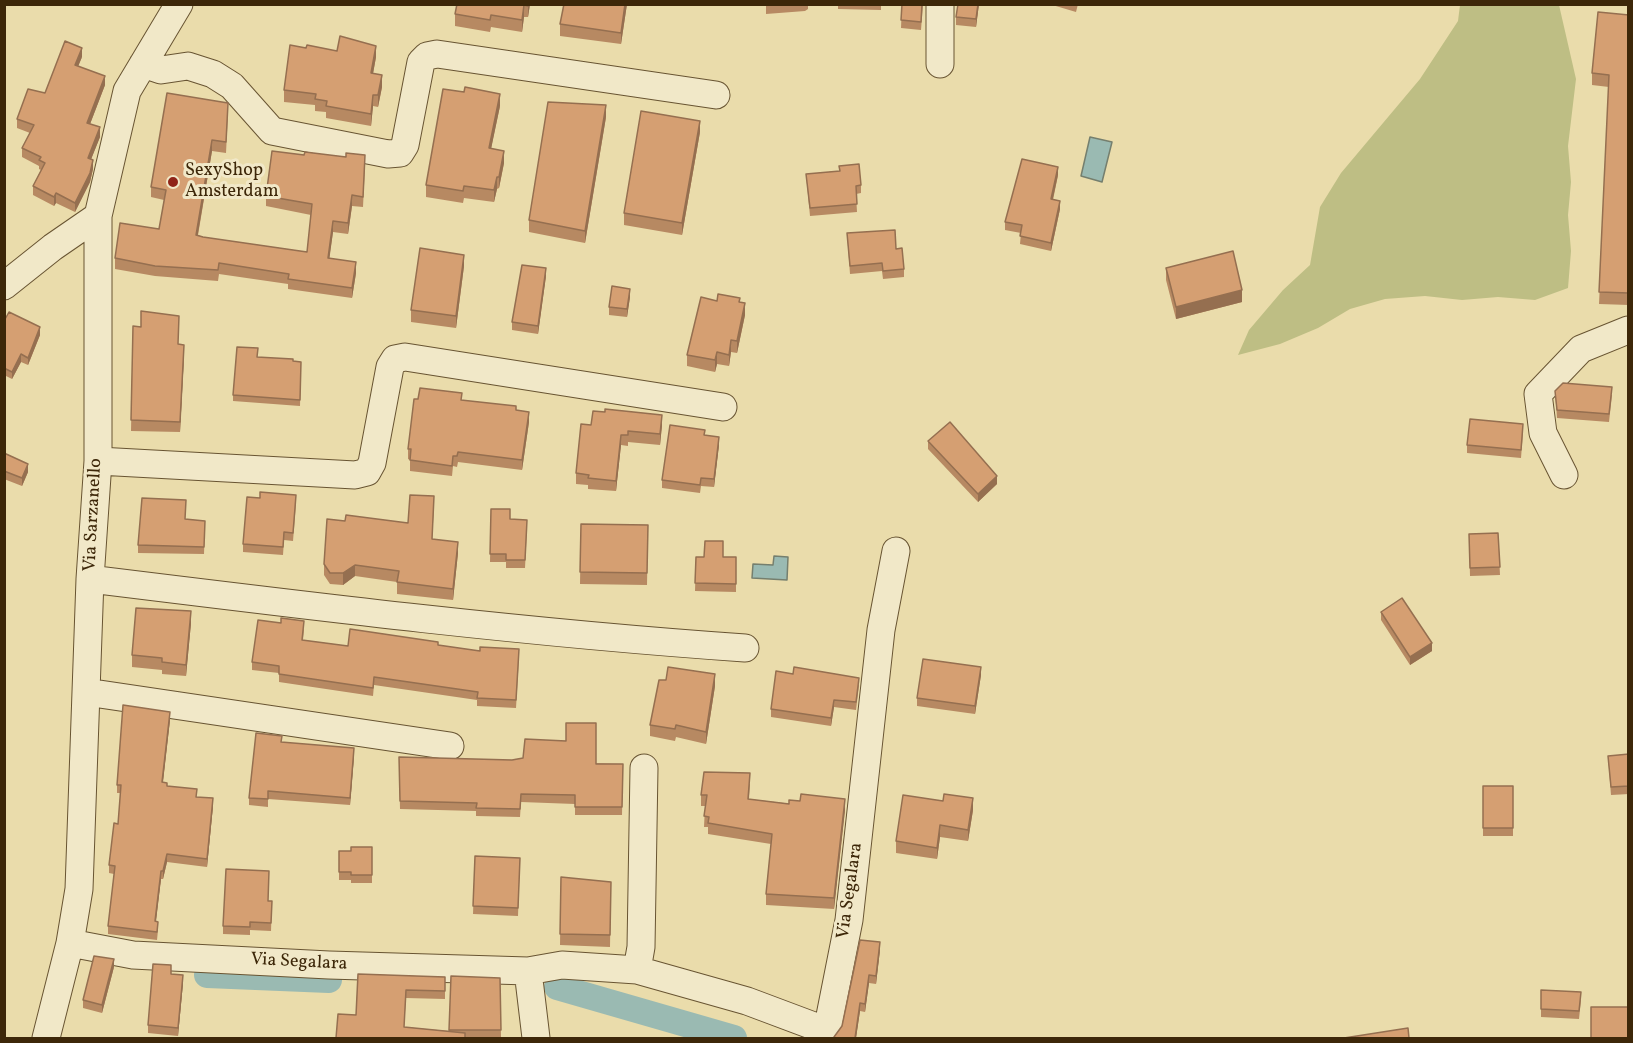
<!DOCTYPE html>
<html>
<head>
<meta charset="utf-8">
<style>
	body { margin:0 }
	#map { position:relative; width:1633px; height:1043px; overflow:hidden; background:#eadcab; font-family:Vollkorn,serif }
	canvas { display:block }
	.frame { position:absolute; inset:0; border:6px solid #3d2709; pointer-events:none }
</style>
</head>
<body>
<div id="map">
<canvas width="1633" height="1043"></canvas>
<div class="frame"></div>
</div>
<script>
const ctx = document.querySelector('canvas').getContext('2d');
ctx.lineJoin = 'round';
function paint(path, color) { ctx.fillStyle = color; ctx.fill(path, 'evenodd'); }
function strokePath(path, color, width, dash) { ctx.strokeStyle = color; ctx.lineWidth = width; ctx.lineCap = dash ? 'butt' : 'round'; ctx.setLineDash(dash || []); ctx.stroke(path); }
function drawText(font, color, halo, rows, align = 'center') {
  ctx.font = font + ' Vollkorn,serif'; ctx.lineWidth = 6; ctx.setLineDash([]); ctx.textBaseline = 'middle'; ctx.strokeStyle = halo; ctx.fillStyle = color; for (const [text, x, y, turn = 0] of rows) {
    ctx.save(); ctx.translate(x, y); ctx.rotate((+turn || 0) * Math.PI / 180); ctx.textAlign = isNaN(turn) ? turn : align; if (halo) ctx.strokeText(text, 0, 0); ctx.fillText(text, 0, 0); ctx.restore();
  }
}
paint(new Path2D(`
	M1460,5H1559L1576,79L1568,146L1571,182L1568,215L1571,251L1568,288L1535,300L1498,297L1462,300L1425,296L1385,299L1350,309L1318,328L1280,344L1238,355L1249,330L1283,290L1310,265L1320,207L1341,173L1420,79L1458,21Z`), '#bebe84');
const water = new Path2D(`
	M1090,137L1112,142L1102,182L1081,176Z
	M774,556L788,557L787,580L752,578L753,564L773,565Z`);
paint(water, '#9abab2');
strokePath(water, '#757f6e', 1.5);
strokePath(new Path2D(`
	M207,975L329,980
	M557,987L734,1038`), '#9abab2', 26);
const minor = new Path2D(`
	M143,64L161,70L188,66L213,74L232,86L272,131L388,154L400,153L405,145L421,62L427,56L437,54L716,95
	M940,64V4
	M4,286L53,247L98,216
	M98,461L355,475L367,472L372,463L390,367L395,359L405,357L723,407
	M1564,475L1543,433L1538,394L1581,349L1628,330
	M90,579C309,606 526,633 745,648
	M86,692L450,746
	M70,943L133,955L329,965L528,971L562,965L637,970L747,1001L827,1031L849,920L881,630L896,551
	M637,970L641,947L644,768
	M528,971L536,1038
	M46,1038L70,943L79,889L90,579L98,461V216L127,91L179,4`);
strokePath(minor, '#685432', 29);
strokePath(minor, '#f1e8c8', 27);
paint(new Path2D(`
	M457,4H530L528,17H524L522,32L491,27L490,32L455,26V14Z
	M627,4L621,44L560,36V24Z
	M766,4H808V9L805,11L766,14Z
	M838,4H881V10L838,9Z
	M902,4H923L921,30L901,28Z
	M979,4L976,27L956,25V17Z
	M1049,4H1078L1076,12Z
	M1629,15V305L1599,304L1609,87L1592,85V73Z
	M306,48L376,57L373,73L382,87L378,107L373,106L371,126L326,118V112L315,111V105L284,102V90Z
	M82,57L78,66L105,85L90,124L100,137L91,159L93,169L90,182L75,212L56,203L54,206L33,195V186L41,170L39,169V166L22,157V148L30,133L17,128V119L45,93Z
	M500,106L491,148L504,163L499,188L497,189L494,202L464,198L463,203L426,197V185Z
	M228,113L226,153L212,151L198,235L203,237L307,252L311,215L266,206V196L365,165L363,207L352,206L348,234L333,232L329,259L356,273L352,298L288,289V284L219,274L218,281L155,276L115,269V258L159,229L164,200L151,197V187Z
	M606,117L585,243L529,232V220Z
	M700,132L682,235L624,225V213Z
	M839,166L861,185V193L856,194L857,212L810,216L806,174L839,171Z
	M1058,175L1053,200L1060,209L1051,251L1020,244L1021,233L1005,230V222Z
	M847,233L896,249L904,269V277L883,279L882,271L850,274Z
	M464,266L456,328L411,322V310Z
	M1166,268L1242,302L1176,319L1166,280Z
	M546,276L538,334L512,330V322Z
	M630,297L627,317L609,315V307Z
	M717,301L740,302L745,315L737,353L731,352L729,366L717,364L715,372L687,366V355Z
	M4,321L40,335L28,365L21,362L12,379L4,375Z
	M133,326L178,344L184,356L180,432L131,431Z
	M258,357L301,362L300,406L233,401V395Z
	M1555,391L1612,395L1609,422L1557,418Z
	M462,400L516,410L529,422L522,470L458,462L457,467L453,466L452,476L410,471V460L408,459V449Z
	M591,425H662L660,445L628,442V446L621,445L616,491L588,489V485L576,484V473Z
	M1523,432L1521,458L1467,453V445Z
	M705,435L719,445L714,487L701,486L700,493L662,488V480Z
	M928,441L997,484L978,502L928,449Z
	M4,453L28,472L22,486L4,479Z
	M296,503L293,541L284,540L283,555L243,552V544Z
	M434,508L432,539L458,553L453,600L397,594V582L355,576L343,585L330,584L324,575V564L345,521L408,523Z
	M491,509L527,528L525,568H506V562H490Z
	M185,519L205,521L204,554L138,553V545Z
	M581,524L648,525L647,585L580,584Z
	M1498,533L1500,575L1470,576L1469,534Z
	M696,557H736V592L695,591Z
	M1381,612L1432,651L1410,665L1381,620Z
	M191,623L186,676L162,674V670L132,667V655Z
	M304,629L303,640L348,646H438L519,657L516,708L477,706V700L374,685L373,696L279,682V673L252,670V662Z
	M981,675L975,714L917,706V698Z
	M859,685L856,710L834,707L831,726L771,717V709Z
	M715,686L706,744L676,737L675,741L650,736V725Z
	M170,720L163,782L167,786L197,797L213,806L207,867L167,862L163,879H161L156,921L158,930L157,940L108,934V926L114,874L109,873V865L118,824L121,793H117V785Z
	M282,742L354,756L350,805L268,799V807L249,805V798Z
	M1629,754V794L1611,795L1608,756Z
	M399,757L623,764L622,815H575V804L521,802L520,817L476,816V811L400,809Z
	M750,784L749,799L845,810L834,909L766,905V894L771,844L708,834V827H704L705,806H701V795Z
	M1483,786H1513V836H1483Z
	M973,810L968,841L940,837L937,859L896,853V841Z
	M372,847V883H351V880H339V851H351Z
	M475,856L520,858L518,916L473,914Z
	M561,877L611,882L610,947L560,945Z
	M268,901H272L271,931L250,930V935L223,934V926Z
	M880,950L876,984L869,983L865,1012L860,1011L856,1038H833L842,1026Z
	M114,967L102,1013L83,1008V1000Z
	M171,974L183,983L178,1036L148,1033V1025Z
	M358,974L445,977V999L406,998L404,1027L449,1031V1030L500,978L501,1038H336L356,1015Z
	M1541,990L1581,1000L1579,1019L1541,1017Z`), '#b78962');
paint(new Path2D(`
	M528,4H530L528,17Z
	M625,4H627L621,44V33Z
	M978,4H979L976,27V19Z
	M524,5V17L522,32V20Z
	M376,46V57L371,85V73Z
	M82,48V57L75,74V65Z
	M382,75V87L378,107V95Z
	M105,76V85L87,132V123Z
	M500,94V106L489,159V148Z
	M373,95V106L371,126V114Z
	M606,105V117L585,243V231Z
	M700,121V132L682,235V223Z
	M100,127V137L88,167V158Z
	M212,140V151L196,245V235Z
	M504,151V163L499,188V177Z
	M93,160V169L90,182L75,212V203Z
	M1058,167V175L1051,207V199Z
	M497,177V189L494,202V190Z
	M56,193V203L54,206V197Z
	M352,195V206L348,234V223Z
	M1060,201V209L1051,251V243Z
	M333,221V232L328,269V258Z
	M464,255V266L456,328V316Z
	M356,262V273L352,298V288Z
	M546,268V276L538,334V326Z
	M630,289V297L627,317V309Z
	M1242,290V302L1176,319V307Z
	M745,303V315L737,353V341Z
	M40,327V335L28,365V358Z
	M731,340V352L729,366V355Z
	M184,345V356L180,432V422Z
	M717,352V364L715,372V360Z
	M21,354V362L12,379V372Z
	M529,412V422L522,470V460Z
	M662,415V425L660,445V434Z
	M621,435V445L616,491V481Z
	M719,437V445L714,487V479Z
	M28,464V472L22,486V478Z
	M997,476V484L978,502V494Z
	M458,542V553L453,600V589Z
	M355,565V576L343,585V573Z
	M191,611V623L186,676V665Z
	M1432,643V651L1410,665V657Z
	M981,667V675L975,714V706Z
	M715,674V686L706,744V732Z
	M834,700V707L831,726V718Z
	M170,712V720L162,790V782Z
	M354,748V756L350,805V798Z
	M213,798V806L207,867V859Z
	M973,798V810L968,841V830Z
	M845,799V810L834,909V898Z
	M940,825V837L937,859V848Z
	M167,854V862L163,879V871Z
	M161,871V879L155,929V921Z
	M880,942V950L876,984V976Z
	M114,959V967L102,1013V1005Z
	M183,975V983L178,1036V1028Z
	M869,975V983L865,1012V1004Z
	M860,1003V1011L856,1038H855Z`), '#956f50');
const building = new Path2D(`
	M457,4H528V6L524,5L522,20L491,15L490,20L455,14Z
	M564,4H625L621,33L560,24Z
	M902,4H922L921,22L901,20Z
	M958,4H978L976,19L956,17Z
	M1598,12L1629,15V293L1599,292L1609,75L1592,73Z
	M340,36L376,46L371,73L382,75L378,95H373L371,114L326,106L327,101L315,99L316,94L284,90L290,45L306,48L307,45L337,51Z
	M65,41L82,48L75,65L105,76L87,123L100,127L88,158L93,160L90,173L75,203L56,193L54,197L33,186L45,163L39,160L41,157L22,148L34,125L17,119L28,89L45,93Z
	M465,87L500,94L489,148L504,151L499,177H497L494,190L464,186L463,191L426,185L443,89L464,92Z
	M167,93L228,103L226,142L212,140L196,235L203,237L307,252L312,204L266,196L272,151L304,155L305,152L346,157V153L365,155L363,197L352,195L348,223L333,221L328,258L356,262L352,288L288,279L289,274L219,263L218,270L155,266L115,258L120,223L159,229L166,190L151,187Z
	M548,102L606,105L585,231L529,220Z
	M641,111L700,121L682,223L624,213Z
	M1022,159L1058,167L1051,199L1060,201L1051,243L1020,236L1022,225L1005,222Z
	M859,164L861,185L856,186L857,204L810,208L806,174L840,171L839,166Z
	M895,230L896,249L902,248L904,269L883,271L882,263L850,266L847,233Z
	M420,248L464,255L456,316L411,310Z
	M1233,251L1242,290L1176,307L1166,268Z
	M522,265L546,268L538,326L512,322Z
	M612,286L630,289L627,309L609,307Z
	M718,294L740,298L739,302L745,303L737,341L731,340L729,355L717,352L715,360L687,355L701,297L717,301Z
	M141,311L179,316L178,344L184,345L180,422L131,420L133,326L141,327Z
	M9,312L40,327L28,358L21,354L12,372L4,368V321Z
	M237,347L258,348L257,357L293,359V361L301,362L300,400L233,395Z
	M1563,383L1612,387L1609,414L1557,410L1555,391Z
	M420,388L462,393L461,400L516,406V410L529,412L522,460L458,452L457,456H453L452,466L410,460L411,449H408L414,399H418Z
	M605,409L662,415L660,434L628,431V435H621L616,481L588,478L589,475L576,473L581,424L591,425L593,411L605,412Z
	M1470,419L1523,424L1521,450L1467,445Z
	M950,422L997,476L978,494L928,441Z
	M670,425L705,430L704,435L719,437L714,479L701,478L700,485L662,480Z
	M4,453L28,464L22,478L4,471Z
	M260,492L296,495L293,533L284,532L283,547L243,544L247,497L260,498Z
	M410,495L434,496L432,539L458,542L453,589L397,582L399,571L355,565L343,573H330L324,564L327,519L345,521L346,515L408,523Z
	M142,498L186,500L185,519L205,521L204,547L138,545Z
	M491,509H510V519L527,520L525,560H506V554H490Z
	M581,524L648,525L647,573L580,572Z
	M1498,533L1500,567L1470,568L1469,534Z
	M705,541H723V557H736V584L695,583L696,557H704Z
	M1402,598L1432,643L1410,657L1381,612Z
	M136,608L191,611L186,665L162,662V658L132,655Z
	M281,618L304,621L302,640L348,646L350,629L438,642V645L480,651V647L519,649L516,700L477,698L478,692L374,677L373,688L279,674V666L252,662L258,620L281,623Z
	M923,659L981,667L975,706L917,698Z
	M668,667L715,674L706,732L676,725L675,729L650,725L659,680H666Z
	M794,667L859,678L856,702L834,700L831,718L771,709L776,671L793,674Z
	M123,705L170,712L162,782L167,783V786L197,789L196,797L213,798L207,859L167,854L163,871H161L155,921L158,922L157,932L108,926L115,866L109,865L114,823L118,824L121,785H117Z
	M566,723H596V764H623L622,807H575V795L521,794L520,809L476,808L477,803L400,801L399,757L512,760L523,758L525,739L566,741Z
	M256,733L282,736L281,742L354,748L350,798L268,791V799L249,798Z
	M1629,754V786L1611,787L1608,756Z
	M704,772L750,773L748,799L789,804V800L800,801L801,794L845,799L834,898L766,894L772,834L708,823L709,817L704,816L707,795H701Z
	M1483,786H1513V828H1483Z
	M944,794L973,798L968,830L940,825L937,848L896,841L903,795L943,801Z
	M351,847H372V875H351V872H339V851H351Z
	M475,856L520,858L518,908L473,906Z
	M226,869L269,871L268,901H272L271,923L250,922V927L223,926Z
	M561,877L611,882L610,935L560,934Z
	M860,940L880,942L876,976L869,975L865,1004L860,1003L855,1038H833L834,1037L842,1026Z
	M94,956L114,959L102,1005L83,1000Z
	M153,964L171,965V974L183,975L178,1028L148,1025Z
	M358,974L445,977V991L406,990L404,1027L465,1033V1038H336L338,1014L356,1015Z
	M451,976L500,978L501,1030H449Z
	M1541,990L1581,992L1579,1011L1541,1009Z
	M1591,1007H1629V1038H1591Z
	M1408,1028L1409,1038H1344Z`);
paint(building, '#d59f72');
strokePath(building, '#956f50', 1.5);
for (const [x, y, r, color] of [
	[173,182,6,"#8f2418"]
]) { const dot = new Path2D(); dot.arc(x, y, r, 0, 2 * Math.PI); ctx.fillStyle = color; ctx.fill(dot); strokePath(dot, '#f1e8c8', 2); }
drawText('18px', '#3d2709', '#f1e8c8', [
	["SexyShop",185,172],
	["Amsterdam",185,193]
], 'left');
drawText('18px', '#3d2709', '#f1e8c8', [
	["Via Sarzanello",94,515,-87],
	["Via Segalara",851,891,-82],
	["Via Segalara",299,963,3]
]);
</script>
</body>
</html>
